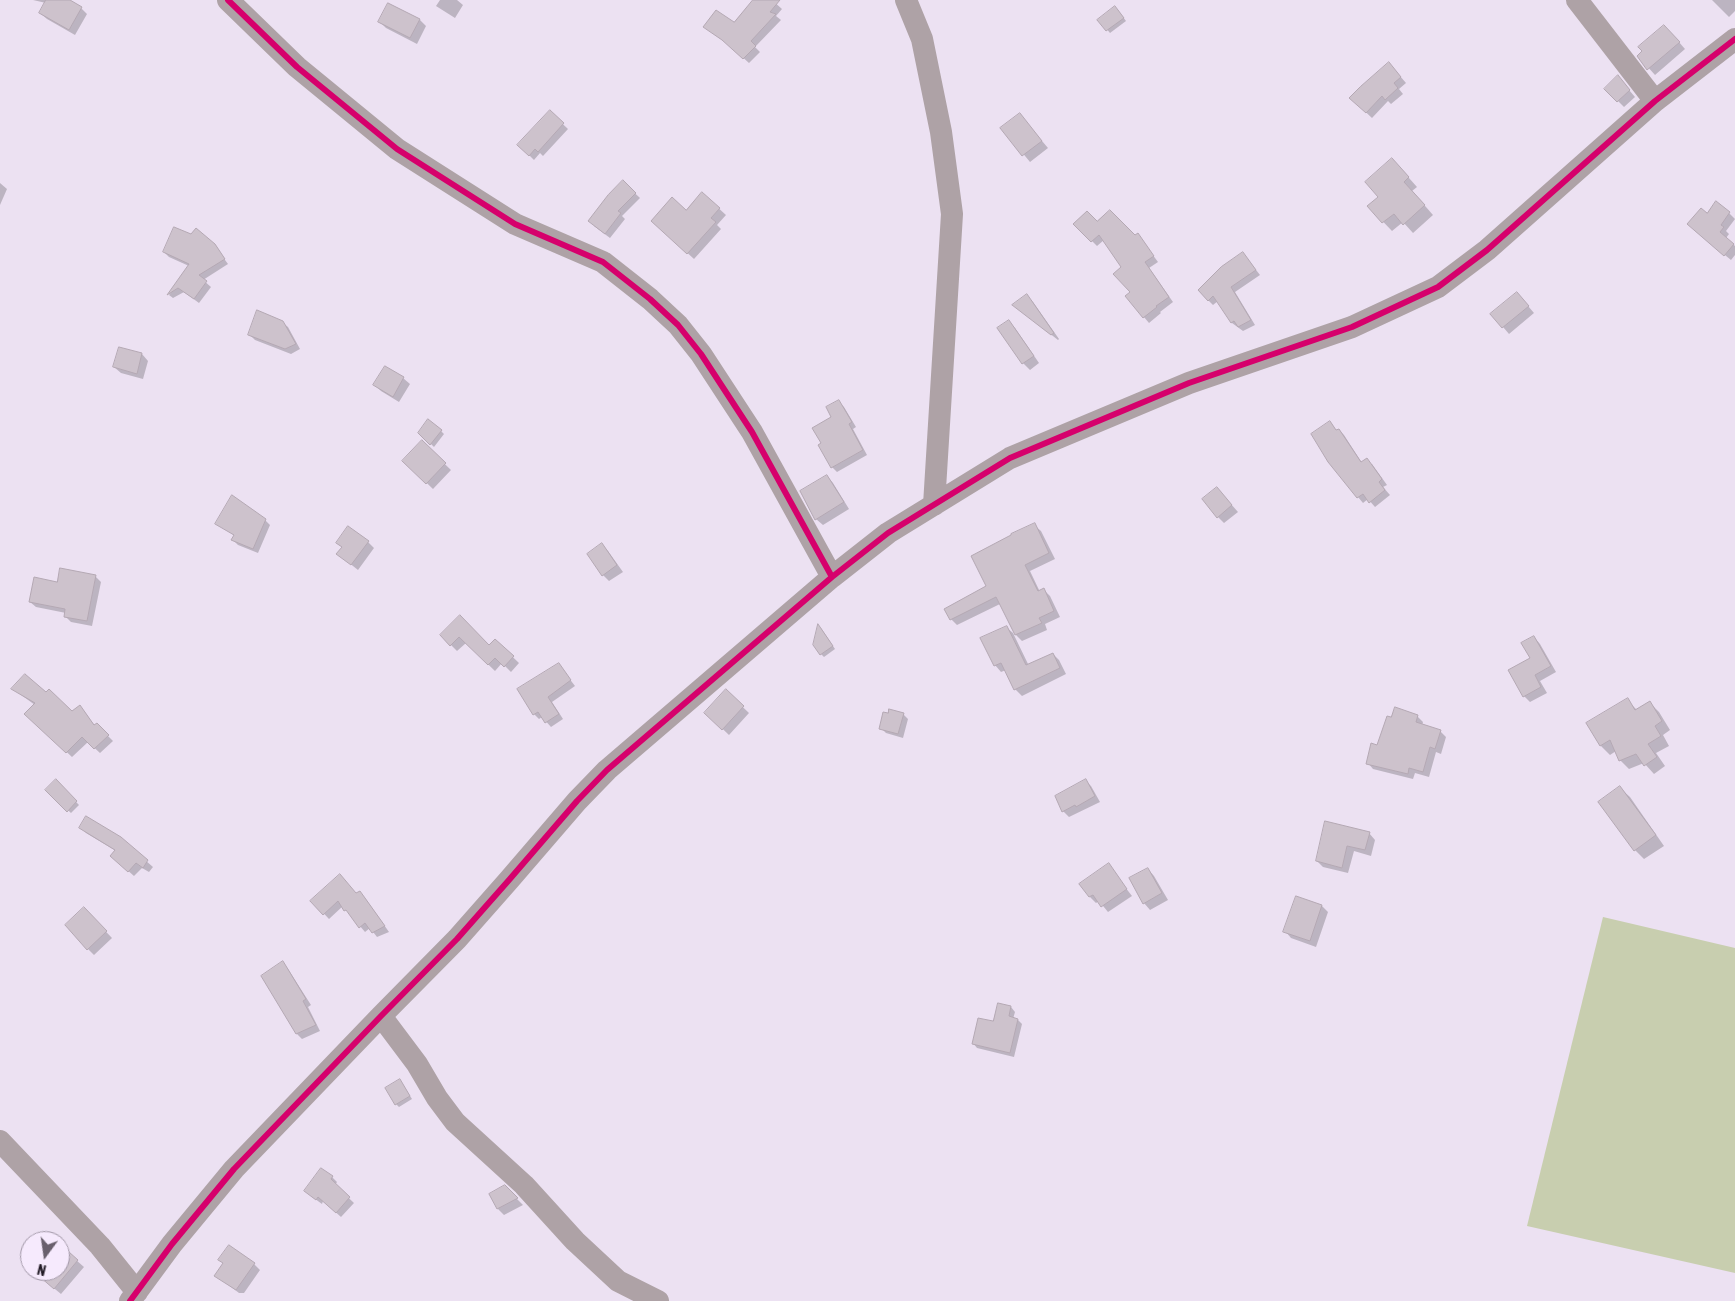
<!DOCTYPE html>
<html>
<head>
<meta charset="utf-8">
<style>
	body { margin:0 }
	#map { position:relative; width:1735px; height:1301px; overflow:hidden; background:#ece1f2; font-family:"Asap Condensed",sans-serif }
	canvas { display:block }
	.north { position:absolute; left:20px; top:1231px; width:50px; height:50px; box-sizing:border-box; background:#f6eafd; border:1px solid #a197a7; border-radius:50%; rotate:194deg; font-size:14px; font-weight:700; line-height:20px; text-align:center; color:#221b26 }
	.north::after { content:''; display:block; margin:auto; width:18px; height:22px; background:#69606d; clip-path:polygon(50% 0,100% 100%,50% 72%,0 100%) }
</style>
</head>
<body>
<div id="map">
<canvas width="1735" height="1301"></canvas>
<div class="north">N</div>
</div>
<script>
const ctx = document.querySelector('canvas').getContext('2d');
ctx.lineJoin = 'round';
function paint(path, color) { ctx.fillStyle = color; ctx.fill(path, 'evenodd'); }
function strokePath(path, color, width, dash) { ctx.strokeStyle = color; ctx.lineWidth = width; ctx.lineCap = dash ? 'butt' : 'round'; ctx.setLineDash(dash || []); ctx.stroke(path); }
paint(new Path2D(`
	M1603,917L1735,948V1273L1527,1226Z`), '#c8ceaf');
paint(new Path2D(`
	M33,0H67L81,8L87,14L75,35L47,19L40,13L46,3Z
	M440,0H457L463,5L455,18L436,6Z
	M754,0H772L782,9L776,16L781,20L755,47L760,52L749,63L729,45L705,27L734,23Z
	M1712,0H1735V11L1729,17Z
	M389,4L420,20L426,26L417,44L386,28L380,22Z
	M1118,10L1126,21L1110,33L1099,20Z
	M1671,33L1685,49L1655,75L1638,56Z
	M1394,69L1406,83L1399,89L1403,94L1391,104L1388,101L1372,118L1356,103Z
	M1618,77L1635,97L1624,107L1606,89Z
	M550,112L568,129L543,156L540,153L534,160L519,145Z
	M1020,115L1048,148L1030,162L1002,128Z
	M1401,169L1417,187L1412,191L1433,215L1413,233L1403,222L1392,231L1369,207L1380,197Z
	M623,182L640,198L622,216L625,219L610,238L594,226Z
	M0,183L7,189L0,205Z
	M703,194L726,215L717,225L721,229L694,259L659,227L686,211Z
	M1729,213L1735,219L1726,231L1729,234L1726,238L1735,246V255L1731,260L1694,230L1707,215Z
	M1097,223L1135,237L1138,235L1158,262L1149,268L1173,302L1160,312L1161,313L1149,323L1127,297L1131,293L1122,267L1104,240L1097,246L1075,224Z
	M214,245L228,264L203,280L211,287L199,303L184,292L173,298L169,295L189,266L169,257L164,252Z
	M1243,253L1260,275L1235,292L1255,325L1243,331L1232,323L1218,301L1213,305L1199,291Z
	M1027,296L1033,302L1059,339L1058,340L1020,310Z
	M1523,300L1534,313L1509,334L1492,314Z
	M282,322L288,327L300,349L291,354L255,340L249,334Z
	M1009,322L1015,328L1039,363L1030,370L1023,363L999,328Z
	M142,354L148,361L143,379L121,373L114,367Z
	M403,378L410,384L399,402L381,391L375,385Z
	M839,402L844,407L856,427L853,429L867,455L837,472L832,467L833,417Z
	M1330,423L1337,431L1339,430L1344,435L1362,463L1372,464L1387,485L1383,487L1390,495L1375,507L1368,499L1363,503L1358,497Z
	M441,431L444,434L434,447L419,432Z
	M422,442L451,470L433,489L404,461Z
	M827,476L833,483L849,509L823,525L816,519Z
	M1223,495L1238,512L1224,523L1218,517Z
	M265,520L270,525L258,553L238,545L233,540L235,536L216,523Z
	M1034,525L1041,531L1055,559L1030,571L1040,592L1044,590L1050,596L1060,617L1045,624L1047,630L1022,641L1016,635L1000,604L957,625L951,619L987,586Z
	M368,542L374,548L358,570L338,554L343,548L337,543Z
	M602,545L608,551L623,572L609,581L603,575Z
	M95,576L101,582L92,626L71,622L65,616L66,613L36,607L30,602L58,583Z
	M460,617L489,647L495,640L519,663L511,672L502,663L495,671L466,643L457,651L441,635Z
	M1006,627L1013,633L1029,666L1053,654L1059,660L1066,674L1022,696L1015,689L1006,670L1001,672L995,665Z
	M821,628L835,649L824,657L821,654Z
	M1534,637L1540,644L1556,672L1540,681L1547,693L1530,702L1524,696Z
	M559,665L575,686L552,702L563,719L551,727L542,717L539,719L534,714Z
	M13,689L46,694L71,712L80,706L95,726L97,725L113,741L100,753L88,742L72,757L26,714L35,705Z
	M726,691L749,713L729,735L706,713Z
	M1627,700L1637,710L1650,703L1659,712L1670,730L1663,735L1669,746L1656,753L1665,766L1654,774L1644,763L1629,769L1620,760L1616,751L1610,755L1601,746L1587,723Z
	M903,714L908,719L903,738L886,733L881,728Z
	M1417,716L1423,722L1422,726L1440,731L1446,737L1441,754L1436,752L1429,777L1415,773L1413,779L1373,769L1368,763L1378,746Z
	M56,781L79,805L71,813L47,790Z
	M1086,781L1091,786L1100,802L1069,817L1063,811Z
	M1620,788L1630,797L1664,846L1644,859L1635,850Z
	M81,827L123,841L153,867L149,872L142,868L134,876L117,861L116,851L86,833Z
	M1369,833L1375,840L1371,856L1354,851L1348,873L1323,867L1317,861Z
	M1108,865L1132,896L1108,912L1099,901L1096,903L1090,897Z
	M1148,869L1154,876L1168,900L1150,910L1144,903Z
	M356,894L365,898L389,932L377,937L370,928L365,932L343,906L329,919L312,901Z
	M1322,906L1328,912L1316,947L1291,938L1285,931Z
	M90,915L112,938L94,955L88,949Z
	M283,963L288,969L311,1005L308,1007L320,1031L302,1039L297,1034Z
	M1011,1007L1015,1012L1013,1019L1018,1020L1022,1024L1014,1057L977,1048L973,1043Z
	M402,1083L412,1099L399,1107L396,1104Z
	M321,1170L332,1177L337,1182L335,1185L354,1203L341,1217L323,1201L322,1204L311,1196Z
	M505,1187L523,1205L504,1215L498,1209L490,1195Z
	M48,1235L54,1241H43Z
	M60,1246L84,1267L61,1294L33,1271H60Z
	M30,1256V1268L25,1263Z
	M220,1260L254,1264L260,1270L244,1293H239L218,1277L224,1264Z`), '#0003');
const building = new Path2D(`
	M46,0H70L82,7L69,30L39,13Z
	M753,0H780L770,12L776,14L751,41L756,46L743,59L722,40L703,27L716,10L734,22Z
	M388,3L420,19L410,38L378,22Z
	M1115,6L1124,18L1106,31L1097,20Z
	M1664,25L1680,42L1647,70L1637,56L1642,51L1638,47Z
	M1389,62L1401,77L1394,83L1398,88L1385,100L1382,96L1366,113L1349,98L1360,87Z
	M1618,75L1630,90L1617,102L1604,89Z
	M550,110L564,123L538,152L535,149L529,156L517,145Z
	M1020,113L1042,141L1022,156L1000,128Z
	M1392,158L1409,177L1404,182L1425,205L1403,225L1394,214L1382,223L1367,206L1378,197L1365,182Z
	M623,180L636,193L618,211L621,213L605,234L588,221L608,195Z
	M702,192L720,208L711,218L716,222L687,254L651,221L672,197L686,210Z
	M1716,201L1730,212L1721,225L1724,227L1720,232L1734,244L1724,256L1687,224L1701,208L1707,213Z
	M1110,210L1135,235L1138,233L1154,256L1145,262L1169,297L1156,306L1157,307L1143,318L1125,296L1130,292L1113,274L1121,267L1099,235L1091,242L1073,224L1087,211L1097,221Z
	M174,227L191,234L196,228L215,244L225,259L199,275L207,281L194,299L178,288L167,295L189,264L163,252Z
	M1243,252L1256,270L1231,287L1251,320L1238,327L1234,321L1231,323L1213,296L1208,301L1198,290L1221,267Z
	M1517,292L1529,306L1502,328L1490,314Z
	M1027,294L1054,333L1051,335L1012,305Z
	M257,310L283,321L296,344L285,349L248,335Z
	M1009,320L1034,356L1022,364L997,328Z
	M119,347L142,353L137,374L113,367Z
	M385,366L404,377L393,397L373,385Z
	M839,400L852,422L849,424L863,450L831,468L818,445L821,443L812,428L831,417L826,407Z
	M428,419L442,430L430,445L418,433Z
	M1330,421L1336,430L1339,429L1361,462L1367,458L1382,479L1379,482L1385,490L1369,503L1363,494L1357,498L1328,462L1311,434Z
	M422,440L446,463L426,484L402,461Z
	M827,475L844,502L815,520L800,491Z
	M1217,487L1232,505L1217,518L1202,499Z
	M232,495L266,519L253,549L231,540L234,535L215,524Z
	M1035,523L1049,553L1025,565L1038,591L1044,588L1054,611L1039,618L1042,623L1015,635L996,597L950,620L944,609L986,586L971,556L1011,535V534Z
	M348,526L369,541L351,565L336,554L342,547L336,543Z
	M602,543L617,565L602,576L587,554Z
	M60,568L96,575L87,621L64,617L65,609L29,602L34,577L57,582Z
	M460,615L489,645L495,639L514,656L504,667L495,658L488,665L459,637L450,646L440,635Z
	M818,624L833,646L820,655L813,645Z
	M1007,626L1026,665L1053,653L1060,668L1014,690L1001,663L994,666L980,638Z
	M1534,636L1551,666L1535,675L1541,687L1523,697L1508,670L1530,658L1521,643Z
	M559,663L571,680L548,697L559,714L545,723L538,712L533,715L517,689Z
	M25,674L46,692L49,689L72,711L80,705L94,725L97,723L109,735L94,749L82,737L66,753L24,714L35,703L11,689Z
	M726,689L744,706L722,730L704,713Z
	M1628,698L1635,710L1650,701L1662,721L1655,726L1661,736L1648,744L1657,757L1644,766L1636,754L1619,761L1610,740L1600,746L1586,723Z
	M1395,707L1418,715L1416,722L1441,730L1435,749L1430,747L1423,772L1409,768L1408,774L1366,764L1371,743L1377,745L1387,716L1391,717Z
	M889,709L904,713L898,734L879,729L883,712L888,713Z
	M56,779L77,801L67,812L45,790Z
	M1086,779L1095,796L1076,807L1075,805L1062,812L1055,796Z
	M1620,786L1656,835L1634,851L1598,802Z
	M86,816L121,837L148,860L143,868L136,863L128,872L110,856L115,850L79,828Z
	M1325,821L1370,832L1365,850L1347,846L1342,868L1316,861Z
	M1109,863L1127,889L1101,907L1093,895L1089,897L1079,884Z
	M1148,868L1162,893L1143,904L1129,878Z
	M340,874L356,893L360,891L385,926L372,933L365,923L359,928L346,910L344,911L338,901L323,915L310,901Z
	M1296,896L1322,905L1310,941L1283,932Z
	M84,907L107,931L87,950L65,925Z
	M283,961L306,999L303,1001L316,1025L296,1034L261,976Z
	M998,1003L1011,1006L1009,1016L1018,1019L1010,1053L972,1044L978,1018L993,1021Z
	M400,1079L410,1096L395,1105L385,1088Z
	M321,1168L333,1176L331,1179L350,1197L336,1213L318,1197L316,1200L304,1191Z
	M505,1185L518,1198L497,1209L489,1194Z
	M60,1244L78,1260L54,1289L33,1271H60Z
	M229,1245L255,1263L236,1290L214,1276L223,1263L218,1260Z`);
paint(building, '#cdc2cc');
strokePath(building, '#b4a8b3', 1);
strokePath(new Path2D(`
	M228,0L297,67L397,149L515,224L603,262L650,299L678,325L701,354L752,432L832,577
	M906,0L922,39L941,132L952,214L934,505
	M1577,0L1655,101
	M381,1016L417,1064L437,1098L455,1122L524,1185L575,1241L618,1281L658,1301
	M0,1141L100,1246L137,1292
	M130,1301L172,1244L234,1169L381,1016L457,939L509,880L577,801L607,770L832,577L888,533L1010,458L1189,383L1352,327L1438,287L1487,250L1655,101L1735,39`), '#aea2a6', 22);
strokePath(new Path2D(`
	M228,0L297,67L397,149L515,224L603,262L650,299L678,325L701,354L752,432L832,577
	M130,1301L172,1244L234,1169L381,1016L457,939L509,880L577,801L607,770L832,577L888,533L1010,458L1189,383L1352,327L1438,287L1487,250L1655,101L1735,39`), '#d6006c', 6);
</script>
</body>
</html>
